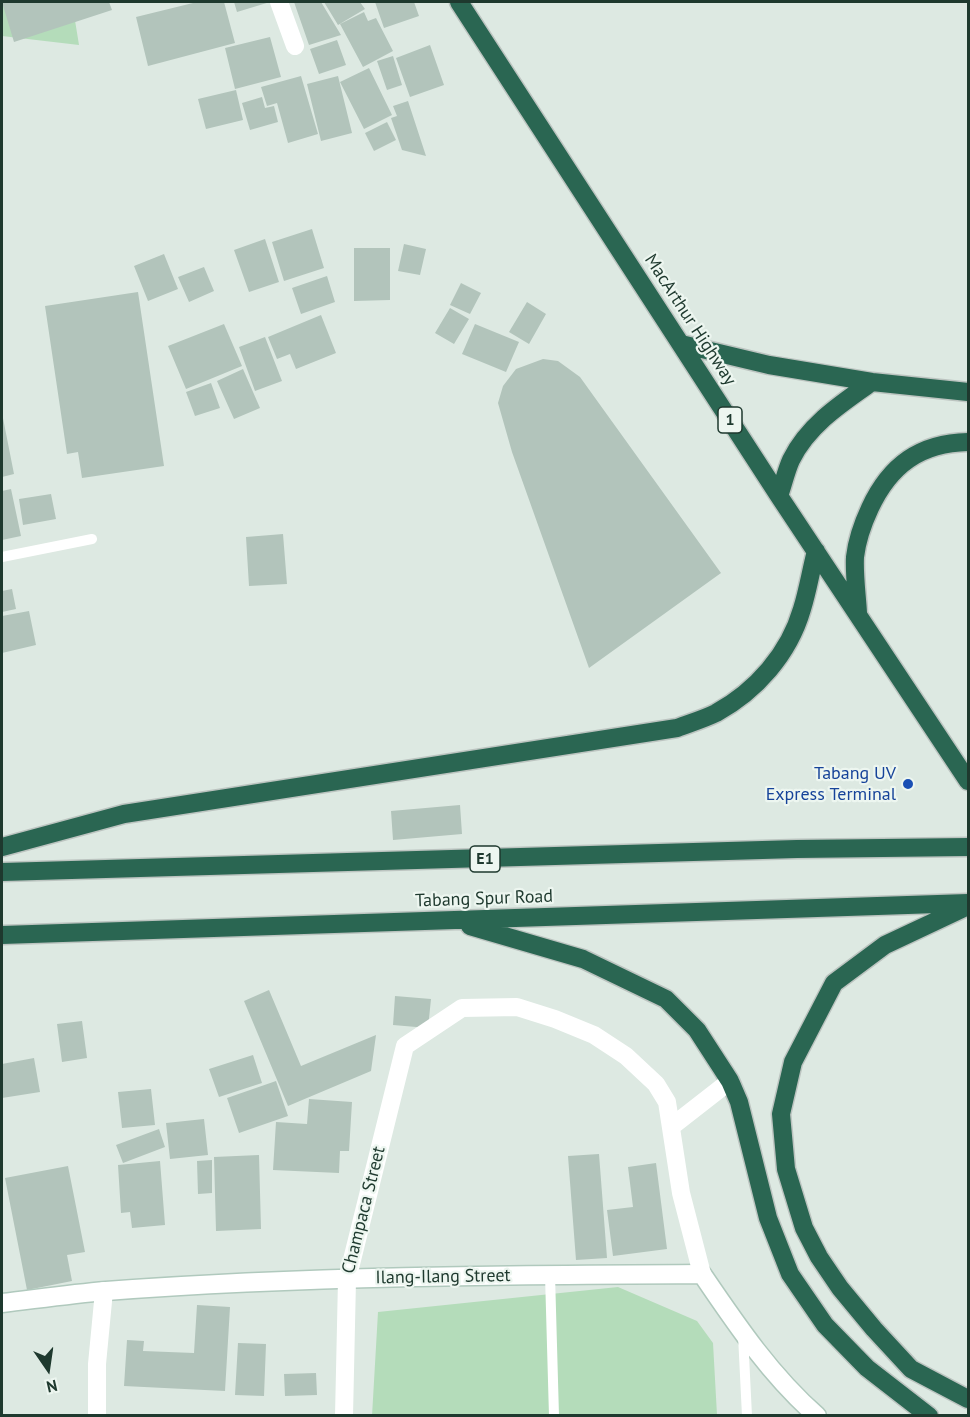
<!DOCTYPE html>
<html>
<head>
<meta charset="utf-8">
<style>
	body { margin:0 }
	#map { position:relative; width:970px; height:1417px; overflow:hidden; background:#dde9e2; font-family:"PT Sans",sans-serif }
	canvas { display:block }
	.frame { position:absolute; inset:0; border:3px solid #1e392e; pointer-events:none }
	.north { position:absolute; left:18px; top:1339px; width:60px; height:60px; -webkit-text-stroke:4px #edf6f0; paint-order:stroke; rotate:167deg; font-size:16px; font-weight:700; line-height:24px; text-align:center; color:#1e392e }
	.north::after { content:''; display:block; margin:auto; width:21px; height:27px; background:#1e392e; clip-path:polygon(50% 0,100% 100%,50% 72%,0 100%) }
</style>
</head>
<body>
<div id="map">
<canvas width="970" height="1417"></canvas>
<div class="frame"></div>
<div class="north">N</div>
</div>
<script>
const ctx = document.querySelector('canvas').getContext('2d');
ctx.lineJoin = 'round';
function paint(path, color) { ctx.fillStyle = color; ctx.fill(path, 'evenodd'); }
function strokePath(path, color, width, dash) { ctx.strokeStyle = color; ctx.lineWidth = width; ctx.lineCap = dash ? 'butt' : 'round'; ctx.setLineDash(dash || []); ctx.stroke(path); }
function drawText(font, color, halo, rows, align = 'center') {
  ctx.font = font + ' "PT Sans",sans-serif'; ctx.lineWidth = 4.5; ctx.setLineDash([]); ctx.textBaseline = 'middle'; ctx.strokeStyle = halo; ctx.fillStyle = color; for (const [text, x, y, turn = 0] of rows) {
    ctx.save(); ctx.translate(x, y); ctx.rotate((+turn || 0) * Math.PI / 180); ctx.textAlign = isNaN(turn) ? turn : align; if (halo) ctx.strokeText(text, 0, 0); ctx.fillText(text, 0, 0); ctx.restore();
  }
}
paint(new Path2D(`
	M2,2H72L79,45L2,36Z
	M618,1287L697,1321L713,1343L717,1415L372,1416L378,1312Z`), '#b4dcba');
paint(new Path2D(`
	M2,2H109L112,10L14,42Z
	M197,2H224L235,43L148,66L136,17Z
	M234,2H270L237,12Z
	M294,2H321L341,35L309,45Z
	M324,2H360L365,9L338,25Z
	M375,2H414L419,16L384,28Z
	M364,12L368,21L376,18L393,51L363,67L340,24Z
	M270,37L281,77L235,89L225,48Z
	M337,40L346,65L319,74L310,49Z
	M430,45L444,85L410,97L396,58Z
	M393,56L402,85L387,90L377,61Z
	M369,68L392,115L364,129L340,82Z
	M301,76L318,134L288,143L277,103L267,106L261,87Z
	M338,76L352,133L321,141L307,84Z
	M236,90L243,120L206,129L198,99Z
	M262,97L265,108L274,106L278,122L250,130L242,103Z
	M408,101L426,156L402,150L391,118L397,116L393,106Z
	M387,122L396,140L374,151L365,133Z
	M312,229L324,268L284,281L272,242Z
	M265,239L279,282L249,292L234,250Z
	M404,244L426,249L420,275L398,271Z
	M354,248H390V300L354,301Z
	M164,254L178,289L148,301L134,266Z
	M204,267L214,291L189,302L178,277Z
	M327,276L335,302L301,314L292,288Z
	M461,283L481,293L470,314L450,305Z
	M138,292L164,466L82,478L78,452L67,454L45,306Z
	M527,302L546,314L529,344L509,332Z
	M450,308L469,319L454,344L435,333Z
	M321,315L336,353L296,369L290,354L277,359L268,337Z
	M224,324L242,366L186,389L168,346Z
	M475,324L519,342L506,372L462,354Z
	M265,337L282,381L255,391L239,347Z
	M543,359L558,361L580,377L721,573L589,668L512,452L498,403L503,386L516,369Z
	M243,369L260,408L234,419L217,381Z
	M211,383L220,408L195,416L186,392Z
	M2,413L14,474L2,477Z
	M11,489L21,536L2,540V491Z
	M51,494L56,519L23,525L19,499Z
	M283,534L287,584L249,586L246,537Z
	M12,589L16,609L2,612V591Z
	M29,611L36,645L2,653V616Z
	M460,805L462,834L393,840L391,811Z
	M269,990L301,1066L376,1035L371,1071L288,1106L244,1001Z
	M395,996L431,999L428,1028L393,1025Z
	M82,1021L87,1058L62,1062L57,1024Z
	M253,1055L262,1083L219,1097L209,1069Z
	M34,1058L40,1092L2,1098V1064Z
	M276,1081L288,1116L239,1133L227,1098Z
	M151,1089L155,1125L122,1128L118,1092Z
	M309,1099L352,1102L349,1151H340L339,1173L273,1170L276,1122L307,1124Z
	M204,1119L208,1155L170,1159L166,1123Z
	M159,1129L165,1147L123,1163L116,1145Z
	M599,1154L607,1258L576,1260L568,1156Z
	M259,1155L261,1229L216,1231L214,1157Z
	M212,1160V1193L198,1194L197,1161Z
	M160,1161L165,1225L132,1228L130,1212L121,1213L118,1165Z
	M656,1163L667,1249L613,1256L607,1210L633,1207L628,1167Z
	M68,1166L85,1252L67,1255L72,1281L27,1290L5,1178Z
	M197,1305L230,1307L225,1391L124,1386L127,1340L144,1341L143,1351L194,1353Z
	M238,1343L266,1344L264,1396L235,1395Z
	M316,1373L317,1395L285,1396L284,1374Z`), '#b2c4bb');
const secondary = new Path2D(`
	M2,1303C36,1299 71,1294 106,1291C304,1276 503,1275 702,1274C736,1324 771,1376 817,1416`);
const highway = new Path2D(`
	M459,2L779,496L968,781
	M681,344L769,365L872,382L968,392
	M779,496C783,485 786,471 791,460C808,425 842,403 872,382
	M858,613C857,595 854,575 855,557C857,540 863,523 870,508C890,465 920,443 968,442
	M2,847L124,814L677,728C690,723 704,719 716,713C756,691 789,654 802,609C808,590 811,570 816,551
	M2,872L797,849L968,847
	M968,906L885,945L834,983L793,1062L781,1114L786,1169L804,1228L819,1257L840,1288L874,1329L911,1369L968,1399
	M470,926L583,959L666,999L697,1030L730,1081L739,1102L768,1218L790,1274L825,1325L867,1368L929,1416
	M2,935L968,903`);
strokePath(secondary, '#b0c9bd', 21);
strokePath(highway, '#bcc4c0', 21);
strokePath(new Path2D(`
	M2,557L92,539
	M550,1275L554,1416
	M743,1335L747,1416`), '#fff', 10);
strokePath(new Path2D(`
	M279,2L295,46
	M671,1127L730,1081
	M97,1416V1364L104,1291
	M344,1416L347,1280L405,1046L462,1008L517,1007L555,1019L594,1035L626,1056L656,1084L667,1102L681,1193L702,1274`), '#fff', 18);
strokePath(secondary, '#fff', 18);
strokePath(highway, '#2a6652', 18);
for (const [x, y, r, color] of [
	[908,784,6,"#1a4fb4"]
]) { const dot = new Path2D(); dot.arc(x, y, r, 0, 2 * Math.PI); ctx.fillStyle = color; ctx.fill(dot); strokePath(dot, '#edf6f0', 2); }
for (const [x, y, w] of [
	[730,420,24],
	[485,859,30]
]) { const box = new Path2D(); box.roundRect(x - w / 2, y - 13, w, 26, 4.5); ctx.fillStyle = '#edf6f0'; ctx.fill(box); strokePath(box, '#1e392e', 1.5); }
drawText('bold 16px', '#1e392e', null, [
	["1",730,420],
	["E1",485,859]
]);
drawText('18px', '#1e392e', '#edf6f0', [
	["MacArthur Highway",690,320,57],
	["Tabang Spur Road",484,899,-2],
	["Champaca Street",364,1210,-76],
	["Ilang-Ilang Street",443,1277,-1]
]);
drawText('18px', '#164399', '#edf6f0', [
	["Tabang UV",896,774],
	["Express Terminal",896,795]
], 'right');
</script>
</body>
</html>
